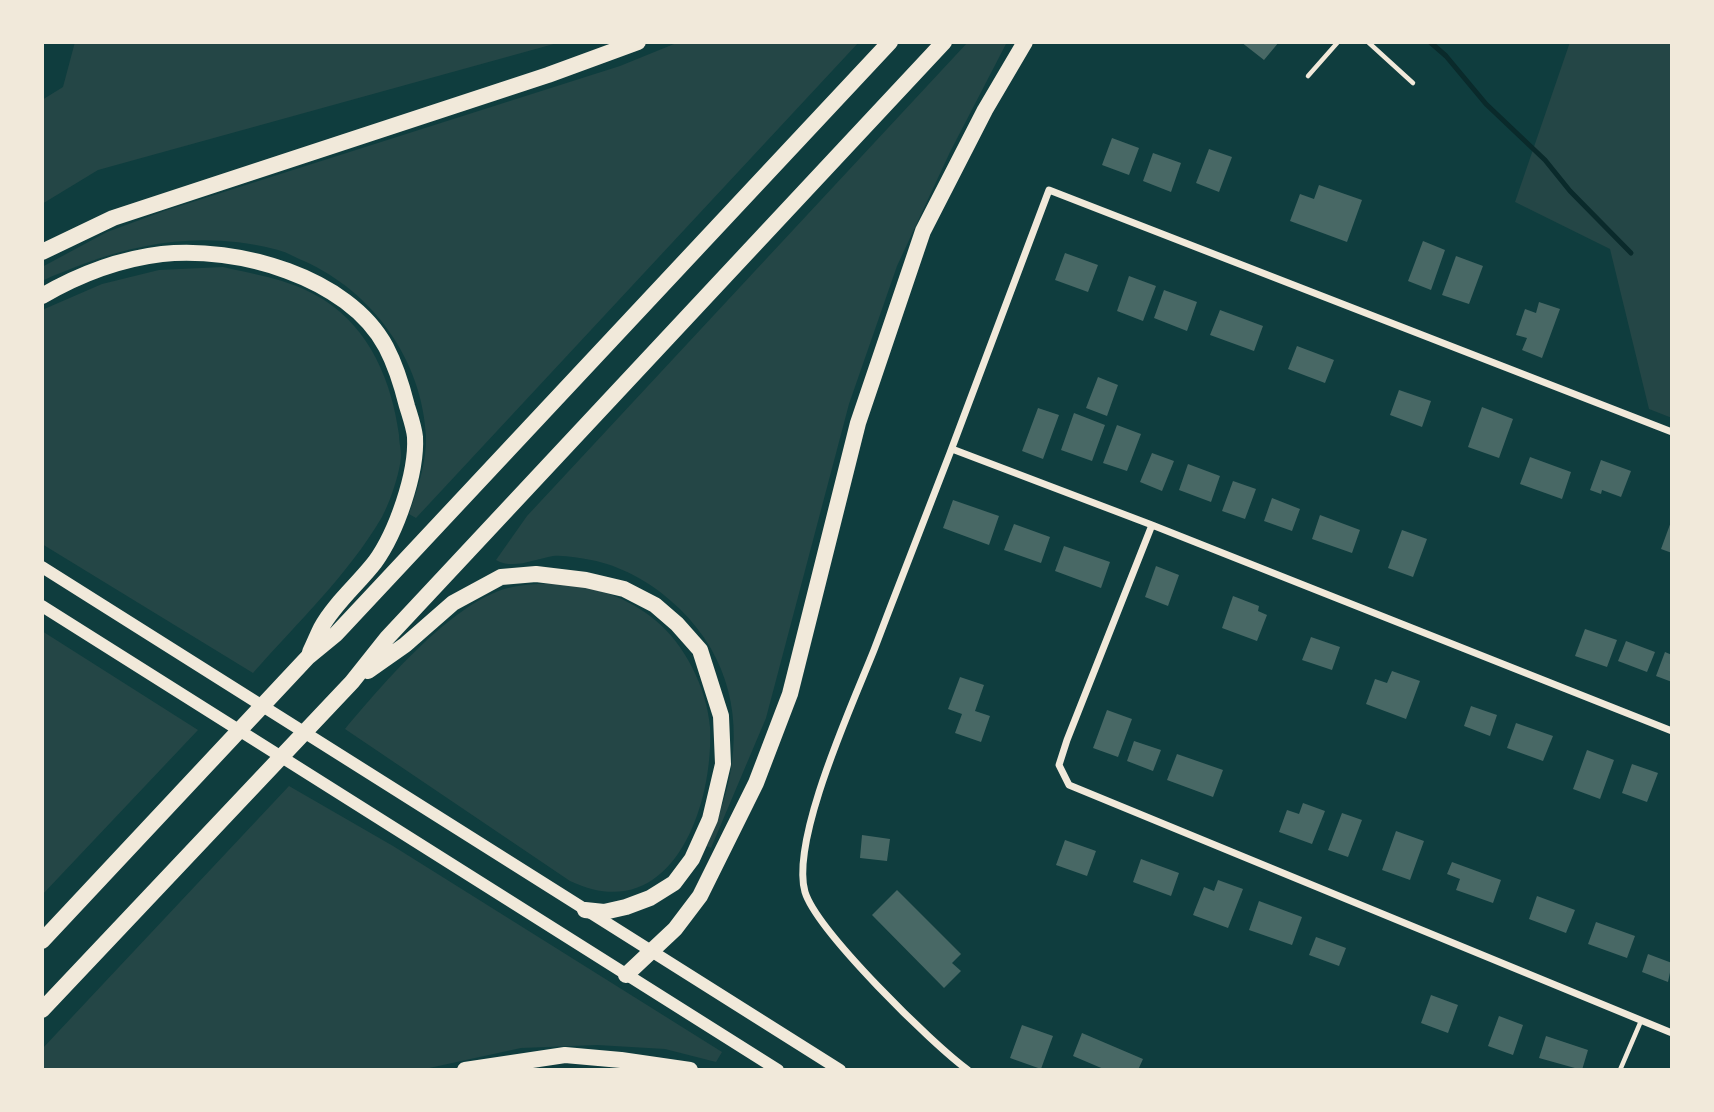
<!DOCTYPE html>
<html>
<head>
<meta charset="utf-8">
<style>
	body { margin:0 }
	#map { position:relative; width:1714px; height:1112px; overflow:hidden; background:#0f3d3e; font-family:Barlow,sans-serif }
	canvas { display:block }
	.frame { position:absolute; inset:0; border:44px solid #f1e9da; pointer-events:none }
</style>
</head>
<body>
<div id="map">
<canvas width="1714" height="1112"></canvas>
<div class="frame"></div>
</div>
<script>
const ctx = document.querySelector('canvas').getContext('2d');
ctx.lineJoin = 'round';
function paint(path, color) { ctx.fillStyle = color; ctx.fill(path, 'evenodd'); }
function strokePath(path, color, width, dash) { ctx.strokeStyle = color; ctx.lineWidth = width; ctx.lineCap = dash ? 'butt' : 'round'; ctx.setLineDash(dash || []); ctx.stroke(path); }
paint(new Path2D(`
	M75,42H561L98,170L42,204V100L63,87Z
	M679,42H859L416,518L409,514C417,490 427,462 426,436C422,360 373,292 304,261C294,257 285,251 274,249C208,233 150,240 86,263C71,269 56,274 42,281V267L107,232L164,211L620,66Z
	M968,42H1007L950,152L897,266L849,404L766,718L711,848L707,846C716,823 725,800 730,775C743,707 723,646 671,601C650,582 619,565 591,560C579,558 565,555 553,556C535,559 513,570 496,560L527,516Z
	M1570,42H1672V418L1649,409L1610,249L1515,202Z
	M223,267C258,275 293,280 324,300C370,329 392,382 399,435C399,442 401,449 401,456C400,473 390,502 382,517C348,575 297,623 253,673L42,544V310L102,284L159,270Z
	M567,583C601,590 627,597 655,620C685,644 707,689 710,727C714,807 671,929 570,881L345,729C382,685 451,603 508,588C527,583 548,584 567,583Z
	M42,631L198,730L42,895Z
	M289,786L393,846L722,1052L716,1062L665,1049L597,1045L521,1048L420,1070H42V1049Z`), '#244646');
strokePath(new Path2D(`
	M1430,42L1446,56L1486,104L1545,160L1570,191L1631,253`), '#0a2a2b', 5);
paint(new Path2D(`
	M1241,42H1279L1264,60Z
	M1112,138L1139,148L1129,175L1102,165Z
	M1209,149L1232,157L1219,192L1196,183Z
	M1153,153L1181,163L1171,192L1143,181Z
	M1319,185L1362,200L1347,242L1290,221L1300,194L1314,199Z
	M1423,241L1445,250L1431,290L1408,281Z
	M1065,253L1098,265L1088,292L1055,280Z
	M1456,256L1483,266L1469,304L1442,295Z
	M1129,276L1156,286L1143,321L1117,311Z
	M1164,290L1197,302L1187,331L1154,318Z
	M1539,302L1560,309L1542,358L1522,350L1527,338L1516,335L1525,309L1536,313Z
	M1220,310L1263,326L1254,351L1210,335Z
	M1297,346L1334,360L1325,383L1288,369Z
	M1098,377L1118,385L1107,416L1086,408Z
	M1399,390L1431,401L1422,427L1390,415Z
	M1482,407L1513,419L1499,458L1468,447Z
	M1038,408L1059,415L1043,459L1022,451Z
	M1074,413L1105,425L1092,461L1061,450Z
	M1117,425L1141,434L1127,471L1103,463Z
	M1152,453L1174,461L1162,491L1140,482Z
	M1530,457L1571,472L1562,499L1520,484Z
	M1601,460L1631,471L1621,497L1602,490L1601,494L1590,490Z
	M1188,464L1220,476L1211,502L1179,490Z
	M1233,481L1256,489L1245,519L1222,511Z
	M1272,498L1300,509L1292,531L1264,521Z
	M953,500L999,516L989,545L943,528Z
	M1320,515L1360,530L1352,553L1312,539Z
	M1672,519V553L1661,549Z
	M1014,524L1050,537L1041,563L1004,550Z
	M1402,530L1427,539L1413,577L1388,568Z
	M1064,546L1110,562L1101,588L1055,571Z
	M1156,566L1179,575L1168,606L1145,597Z
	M1233,596L1259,606L1258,611L1267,615L1257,641L1222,628Z
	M1585,629L1617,640L1607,667L1575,656Z
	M1311,637L1340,647L1332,670L1302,660Z
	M1626,641L1655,652L1647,672L1618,661Z
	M1665,652L1672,655V682L1656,676Z
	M1392,671L1420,681L1406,719L1366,704L1375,679L1387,683Z
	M960,677L984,685L975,711L990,716L981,742L955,733L962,714L948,709Z
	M1471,706L1497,715L1490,736L1464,726Z
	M1107,710L1132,719L1118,757L1093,748Z
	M1516,723L1553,736L1543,761L1507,748Z
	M1134,741L1161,750L1153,771L1127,761Z
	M1587,750L1614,760L1600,799L1573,789Z
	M1177,754L1223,770L1213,797L1167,780Z
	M1632,764L1658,773L1647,802L1622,793Z
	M1303,803L1325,811L1312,844L1279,832L1287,810L1299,814Z
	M1342,813L1362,820L1348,857L1328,850Z
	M1396,831L1424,841L1410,880L1382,870Z
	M862,835L890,839L887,861L860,858Z
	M1065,840L1096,851L1087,876L1056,865Z
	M1141,859L1179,873L1171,896L1133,882Z
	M1452,862L1501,880L1493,903L1456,890L1460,879L1447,874Z
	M1218,880L1243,889L1228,928L1193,915L1204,887L1214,891Z
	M897,890L961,954L952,963L961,971L944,988L872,915Z
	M1537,896L1575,910L1566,933L1529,919Z
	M1259,901L1302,917L1292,945L1249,930Z
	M1596,922L1635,936L1627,958L1588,944Z
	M1316,937L1346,948L1339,966L1309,955Z
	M1648,954L1672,963L1668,982L1642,972Z
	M1431,995L1458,1005L1448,1033L1421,1023Z
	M1499,1016L1523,1025L1513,1055L1488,1046Z
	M1022,1025L1053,1036L1041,1069L1010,1058Z
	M1082,1033L1143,1059L1138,1070H1106L1073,1056Z
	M1546,1036L1588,1050L1582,1070L1539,1058Z`), '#486865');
strokePath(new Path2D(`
	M1368,42L1413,83
	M1308,76L1338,42
	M1620,1070L1641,1021`), '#f1e9da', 4.5);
strokePath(new Path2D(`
	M952,449L1152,525L1672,731
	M1152,525L1067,740L1059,765L1069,785L1672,1033
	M968,1070C933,1045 817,931 805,892C790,840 853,703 874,650C899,584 925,518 950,453C984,365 1016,277 1049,190L1672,432`), '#f1e9da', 7);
strokePath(new Path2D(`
	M42,567L840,1070
	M42,606L778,1070`), '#f1e9da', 12);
strokePath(new Path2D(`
	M42,252L113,218L548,75L638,42
	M42,296C78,275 120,259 162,254C236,246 348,276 386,347C396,366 402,386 407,406C410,416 414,427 415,437C417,474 396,533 375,562C358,584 334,604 321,628C317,636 314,644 310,652
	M368,671L405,645L453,603L501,577L536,574L586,580L624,589L655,605L677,624L700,650L721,716L723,764L710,819L692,859L674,883L650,898L626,907L604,912L585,910
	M42,941L308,657L336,634L890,42
	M626,975L675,929L700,896L756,783L790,694L858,423L923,231L985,110L1025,42
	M42,1010L352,682L387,638L944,42
	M465,1070L565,1055L621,1060L690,1070`), '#f1e9da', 16);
</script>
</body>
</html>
